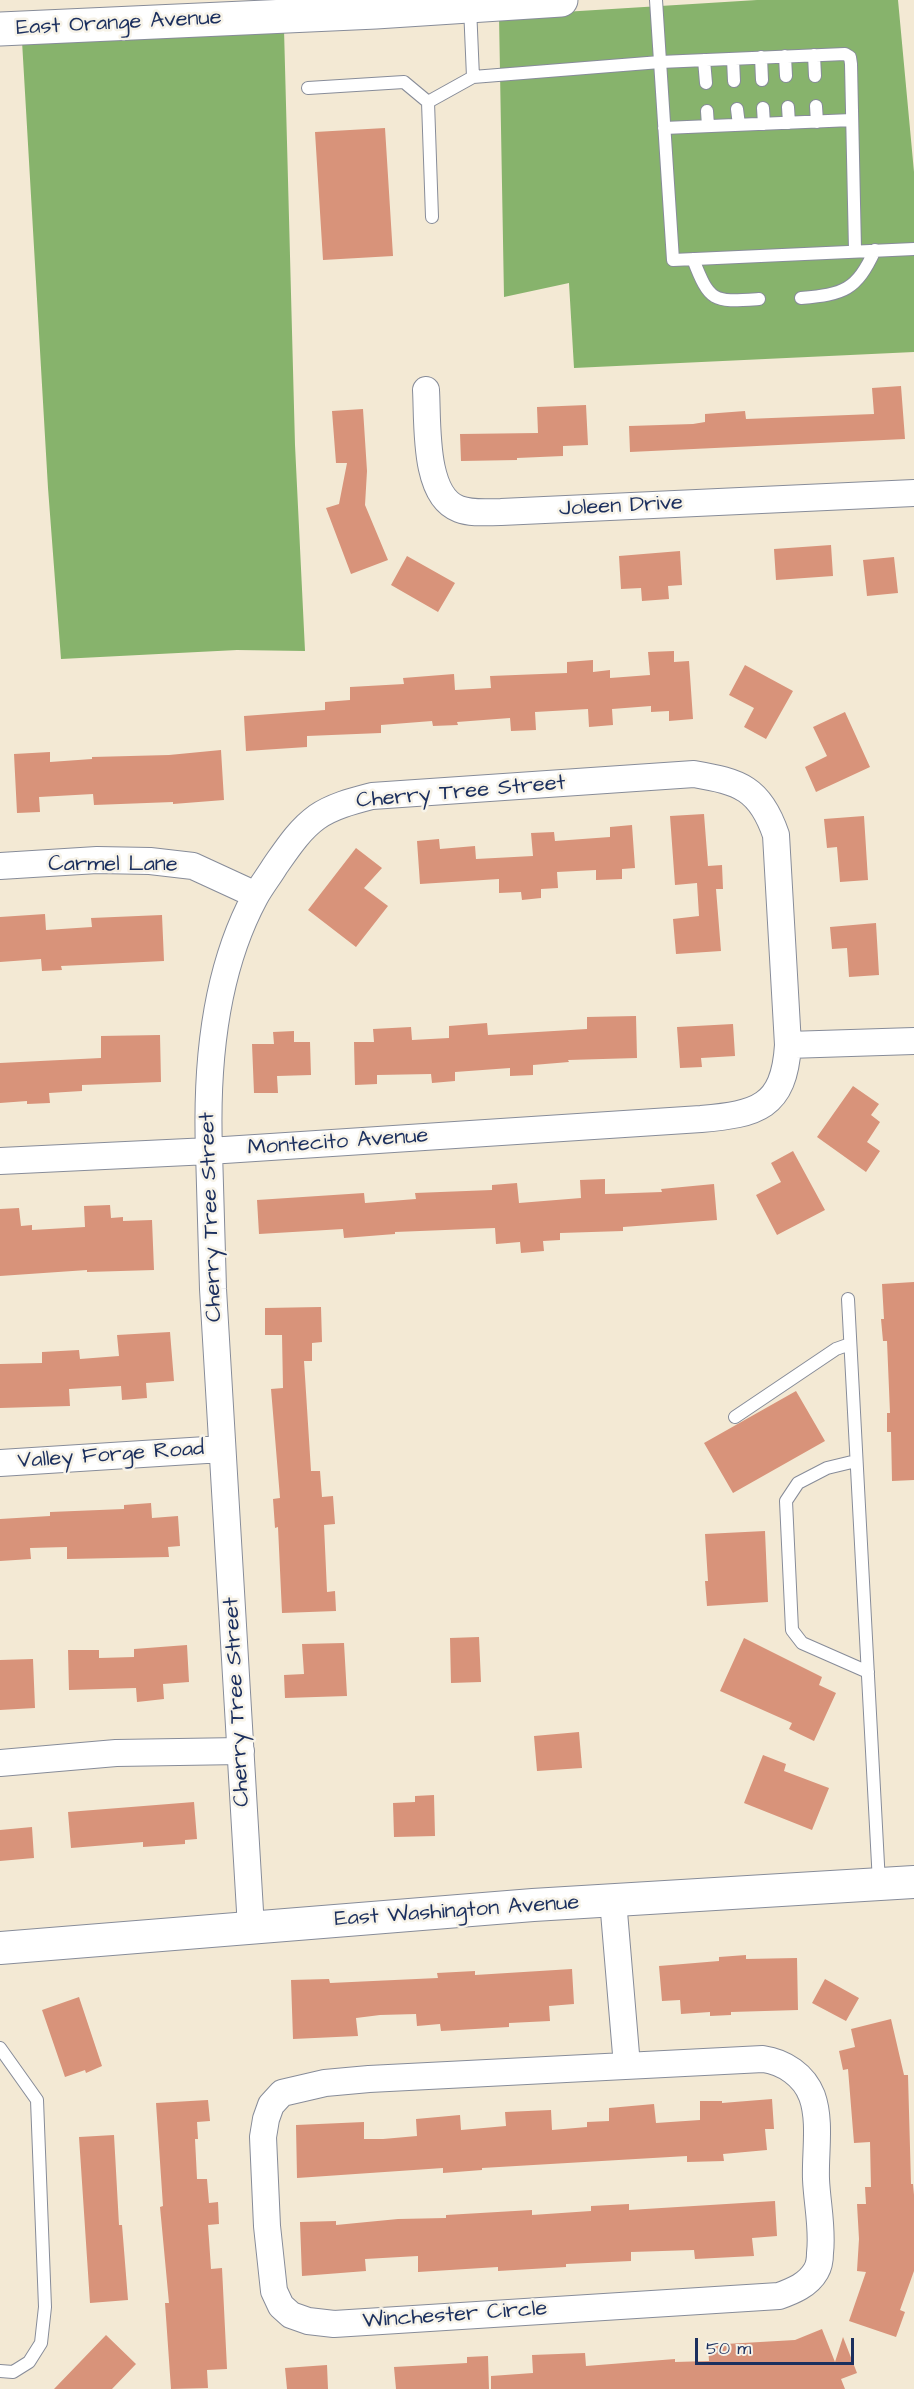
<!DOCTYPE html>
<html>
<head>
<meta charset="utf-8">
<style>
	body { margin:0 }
	#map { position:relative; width:914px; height:2389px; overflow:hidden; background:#f3e9d4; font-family:"Architects Daughter",sans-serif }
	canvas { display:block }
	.scale { position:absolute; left:695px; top:2338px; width:159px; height:27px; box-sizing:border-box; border:3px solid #1b2f5e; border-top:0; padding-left:8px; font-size:18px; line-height:21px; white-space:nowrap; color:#1b2f5e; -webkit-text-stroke:4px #f7f3e8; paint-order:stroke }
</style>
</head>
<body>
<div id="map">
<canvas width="914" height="2389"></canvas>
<div class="scale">50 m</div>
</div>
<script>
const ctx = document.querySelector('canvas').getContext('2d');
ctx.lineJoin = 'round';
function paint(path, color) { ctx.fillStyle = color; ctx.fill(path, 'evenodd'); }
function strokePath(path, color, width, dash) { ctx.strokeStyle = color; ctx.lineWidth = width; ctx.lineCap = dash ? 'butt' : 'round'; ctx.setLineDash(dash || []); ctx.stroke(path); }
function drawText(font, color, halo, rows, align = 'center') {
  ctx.font = font + ' "Architects Daughter",sans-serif'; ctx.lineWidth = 5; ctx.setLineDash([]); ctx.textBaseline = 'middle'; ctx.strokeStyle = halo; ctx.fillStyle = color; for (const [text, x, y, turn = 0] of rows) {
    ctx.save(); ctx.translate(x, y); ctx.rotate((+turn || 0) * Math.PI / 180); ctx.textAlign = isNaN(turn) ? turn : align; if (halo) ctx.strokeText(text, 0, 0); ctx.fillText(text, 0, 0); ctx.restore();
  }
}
paint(new Path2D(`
	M757,0H898L914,172V352L574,368L569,283L504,297L499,16Z
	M284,29L295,445L305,651L237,650L61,659L48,488L22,41Z`), '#87b36c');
paint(new Path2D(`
	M385,128L393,256L323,260L315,132Z
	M901,386L905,439L630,452L629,426L693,424L705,422V414L745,411L746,419L874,414L872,388Z
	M586,405L588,445L563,446V456L517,458V460L461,461L460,434L538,433L537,407Z
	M363,409L367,471L365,505L388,560L351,574L326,508L339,504L347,463H336L332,411Z
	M831,545L833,576L776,580L774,549Z
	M680,551L682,585L668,586L669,599L642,601L641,588L621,589L619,556Z
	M407,556L455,583L438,612L391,585Z
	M894,557L898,593L867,596L863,560Z
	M674,651V662L689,661L693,719L669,721V711L651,712V706L612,709L613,725L589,727L588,709L535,712L536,730L511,731L510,718L457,722L458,725L433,726L432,721L381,725V733L307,736V747L246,751L244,716L325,710V702L350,700V687L404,684L403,678L454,674L455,690L491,688L490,676L567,673V662L593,660V672L610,670V678L650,675L648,652Z
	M745,665L793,691L766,739L744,727L754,708L729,695Z
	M845,712L870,767L816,792L805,767L827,756L813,727Z
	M221,750L224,800L173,804V802L94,805L93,794L39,797L40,812L17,813L14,754L50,752V762L92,759V757L169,755Z
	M704,814L708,866L722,865L723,889H716L721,951L676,954L673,919L699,916L697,883L675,885L670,816Z
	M864,816L868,880L840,882L837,847L827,848L824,819Z
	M632,825L635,868L622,869V879L596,880V870L557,872L558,888L541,889V898L522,900L521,892L499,893V879L420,884L417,841L439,839L440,849L475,846L476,859L533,856L531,833L554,832L555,841L610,837V827Z
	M356,848L382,868L364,888L388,906L356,947L308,910Z
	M45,914L46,930L92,927L91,918L162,915L164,961L61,966L62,970L42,971L41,959L0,962V917Z
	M876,923L879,975L849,977L847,948L832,949L830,927Z
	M636,1016L637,1058L568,1060L569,1062L533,1065V1075L510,1076V1068L455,1072V1081L432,1083L431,1074L377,1075V1084L355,1085L354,1042H374L373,1029L411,1027L412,1040L449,1038V1026L487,1023L488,1035L587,1029V1017Z
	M733,1024L735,1056L701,1058L702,1067L680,1068L677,1027Z
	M294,1031V1042H310L311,1075L277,1076L278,1093H254L252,1044H274L273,1032Z
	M160,1035L161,1082L82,1085V1091L49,1093L50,1103L27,1104V1101L0,1103V1063L101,1058V1036Z
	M853,1086L879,1104L871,1115L880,1122L867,1142L880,1151L866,1172L817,1137Z
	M793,1151L825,1210L777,1235L756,1195L781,1182L771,1163Z
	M605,1179V1194L662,1192L661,1189L714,1184L717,1220L623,1227V1231L560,1233V1240L543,1241L544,1251L521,1253L520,1242L496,1244L495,1228L395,1232V1234L344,1238L343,1229L259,1234L257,1200L364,1193L365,1203L416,1199L415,1193L492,1190V1185L517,1183L519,1203L581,1198L580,1180Z
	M110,1205L111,1218L123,1217V1221L152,1220L154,1270L87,1272V1270L0,1276V1209L19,1208L21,1226L32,1225V1230L85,1227L84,1206Z
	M914,1282V1480L892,1481L891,1432H887V1413H890L887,1341H883L881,1319H884L882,1284Z
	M321,1307L322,1342L312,1343V1361H304L311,1471H320L322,1497L333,1496L335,1524L324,1525L327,1592L335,1591L336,1611L282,1613L278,1527L275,1528L273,1499L280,1498L271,1389L283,1388L282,1335H265V1308Z
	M170,1332L174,1381L146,1383L147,1398L122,1400L121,1386L69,1389L70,1406L0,1408V1364L42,1363V1352L79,1350L80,1359L119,1356L117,1335Z
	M796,1391L825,1441L733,1493L704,1443Z
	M151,1503L152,1518L178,1516L180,1546L168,1547L169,1557L67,1559V1547L30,1548L31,1559L0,1561V1519L50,1516V1512L124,1509V1505Z
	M765,1531L768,1602L707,1606L705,1581H708L705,1534Z
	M479,1637L481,1682L451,1683L450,1638Z
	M744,1638L822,1677L819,1685L836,1693L814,1741L789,1729L792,1723L720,1691Z
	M344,1643L347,1696L285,1698L284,1675L304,1674L302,1644Z
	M187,1645L189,1682L163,1684L164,1699L137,1702L136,1688L69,1690L68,1650H99V1658L134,1657V1649Z
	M33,1659L35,1708L0,1710V1660Z
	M579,1732L582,1768L537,1771L534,1736Z
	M763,1755L786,1764L784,1771L829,1788L812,1830L744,1803Z
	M434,1795L435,1836L394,1837L393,1803L415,1802V1796Z
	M194,1802L197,1839L185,1840V1844L143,1847V1842L71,1848L68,1812Z
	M32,1827L34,1858L0,1861V1830Z
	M746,1955V1959L797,1958L798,2010L731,2012V2015L710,2016V2012L681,2014L680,2000L662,2001L659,1966L719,1961V1957Z
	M572,1969L574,2004L549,2006L550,2021L509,2023V2027L441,2031L440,2024L417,2026L416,2014L380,2015L356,2018L358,2036L293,2039L291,1980L329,1979L330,1983L438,1978L437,1973L475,1971V1975Z
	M825,1979L859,1998L846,2021L812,2003Z
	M79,1997L102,2066L86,2073L85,2070L65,2077L42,2010Z
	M891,2019L904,2075H908L911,2184H913L914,2195V2271L900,2310L905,2312L896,2337L849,2321L866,2272L857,2271L859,2239L857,2204H866L865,2187H871L870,2142L854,2143L848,2069L843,2070L839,2051L855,2047L851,2029Z
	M772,2099L774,2129H765L767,2150L723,2154L724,2161L687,2162V2156L482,2168V2170L443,2173V2168L297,2178L296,2125L364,2122V2139H383L417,2136L416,2119L460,2115L461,2130L506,2126L505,2112L551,2110L552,2130L587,2127V2122L609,2121V2108L654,2104L656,2123L700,2120V2101H722V2103Z
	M208,2100L210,2121L197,2122L198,2139H195L197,2179H207L209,2203L218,2202L219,2224L208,2225L211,2269L222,2268L227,2369L207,2370L208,2388L171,2389L165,2303H169L160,2207L163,2206L156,2103Z
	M114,2135L119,2225H122L128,2300L90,2303L79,2137Z
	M775,2201L777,2236L752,2238L754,2256L695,2259L694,2250L631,2252V2261L566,2264V2267L498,2271V2267L418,2272V2256L365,2259L366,2271L302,2276L300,2222L336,2221V2225L398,2219L446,2218V2215L532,2210V2215L591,2211V2206L629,2204V2210Z
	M822,2329L835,2362L843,2337L857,2373L841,2379L845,2389H491V2376L533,2373L532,2355L585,2353L586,2366L675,2359V2362L709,2361L708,2345L795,2340Z
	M106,2335L136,2364L112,2389H54Z
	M488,2356L489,2389H396L394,2367L467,2363V2357Z
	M327,2365L328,2389H287L285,2368Z`), '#d8937a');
const service = new Path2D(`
	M656,0L673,260L914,249
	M814,55L815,76
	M785,56L786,76
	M761,57L762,80
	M733,59L734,81
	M704,60L706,83
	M473,77L660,62L845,54L850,57L851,64L855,250
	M308,88L404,82L428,102
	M816,106L817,122
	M788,107L789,123
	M763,108L764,124
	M737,109L739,125
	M707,111L708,126
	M664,128L852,120
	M432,217L428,102L473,77L470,7
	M693,259C710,303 713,302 759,299
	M801,298C844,294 856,291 875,250
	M848,1299L879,1883
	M735,1417L836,1349L850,1344
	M856,1461L827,1468L798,1483L786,1501L792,1630L802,1643L868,1672
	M0,2048L37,2100L45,2307L41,2343L29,2362L13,2372L0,2371`);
const minor = new Path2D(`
	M426,390C428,422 423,496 459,509C472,514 488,512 501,512L914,493
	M0,866L97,860L150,861L193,866L256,895
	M788,1045L914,1041
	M0,1161L209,1151L701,1119C757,1114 784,1108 788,1045L776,835C760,788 740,782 694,774L372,796C353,801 333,806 317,817C299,830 287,849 275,866C269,876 261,886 255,897C214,973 206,1066 209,1151L213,1289L251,1928
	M0,1463L222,1449
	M0,1763L116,1753L241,1751
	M613,1900L627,2066
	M763,2059C784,2062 804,2075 812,2096C821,2121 815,2153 816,2179C817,2203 823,2229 820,2253C820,2258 819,2266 816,2271C808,2285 793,2291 779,2296L334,2324L308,2321L291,2315L281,2306L274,2291L267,2226L263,2137L266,2119L271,2105L282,2093L325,2083L369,2079Z`);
const tertiary = new Path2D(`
	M0,1948L533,1905L914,1882`);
const secondary = new Path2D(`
	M0,29L376,12L561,0`);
strokePath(service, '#878c99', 14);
strokePath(minor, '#878c99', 28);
strokePath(tertiary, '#878c99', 34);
strokePath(secondary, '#878c99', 35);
strokePath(service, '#fff', 12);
strokePath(minor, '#fff', 26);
strokePath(tertiary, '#fff', 32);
strokePath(secondary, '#fff', 33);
drawText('22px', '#1b2f5e', '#f7f3e8', [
	["East Orange Avenue",119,24,-3],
	["Joleen Drive",621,507,-3],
	["Cherry Tree Street",461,793,-5],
	["Carmel Lane",113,865],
	["Montecito Avenue",338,1143,-4],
	["Cherry Tree Street",212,1217,-92],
	["Valley Forge Road",111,1456,-4],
	["Cherry Tree Street",238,1702,-93],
	["East Washington Avenue",457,1912,-4],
	["Winchester Circle",455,2316,-4]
]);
</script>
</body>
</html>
